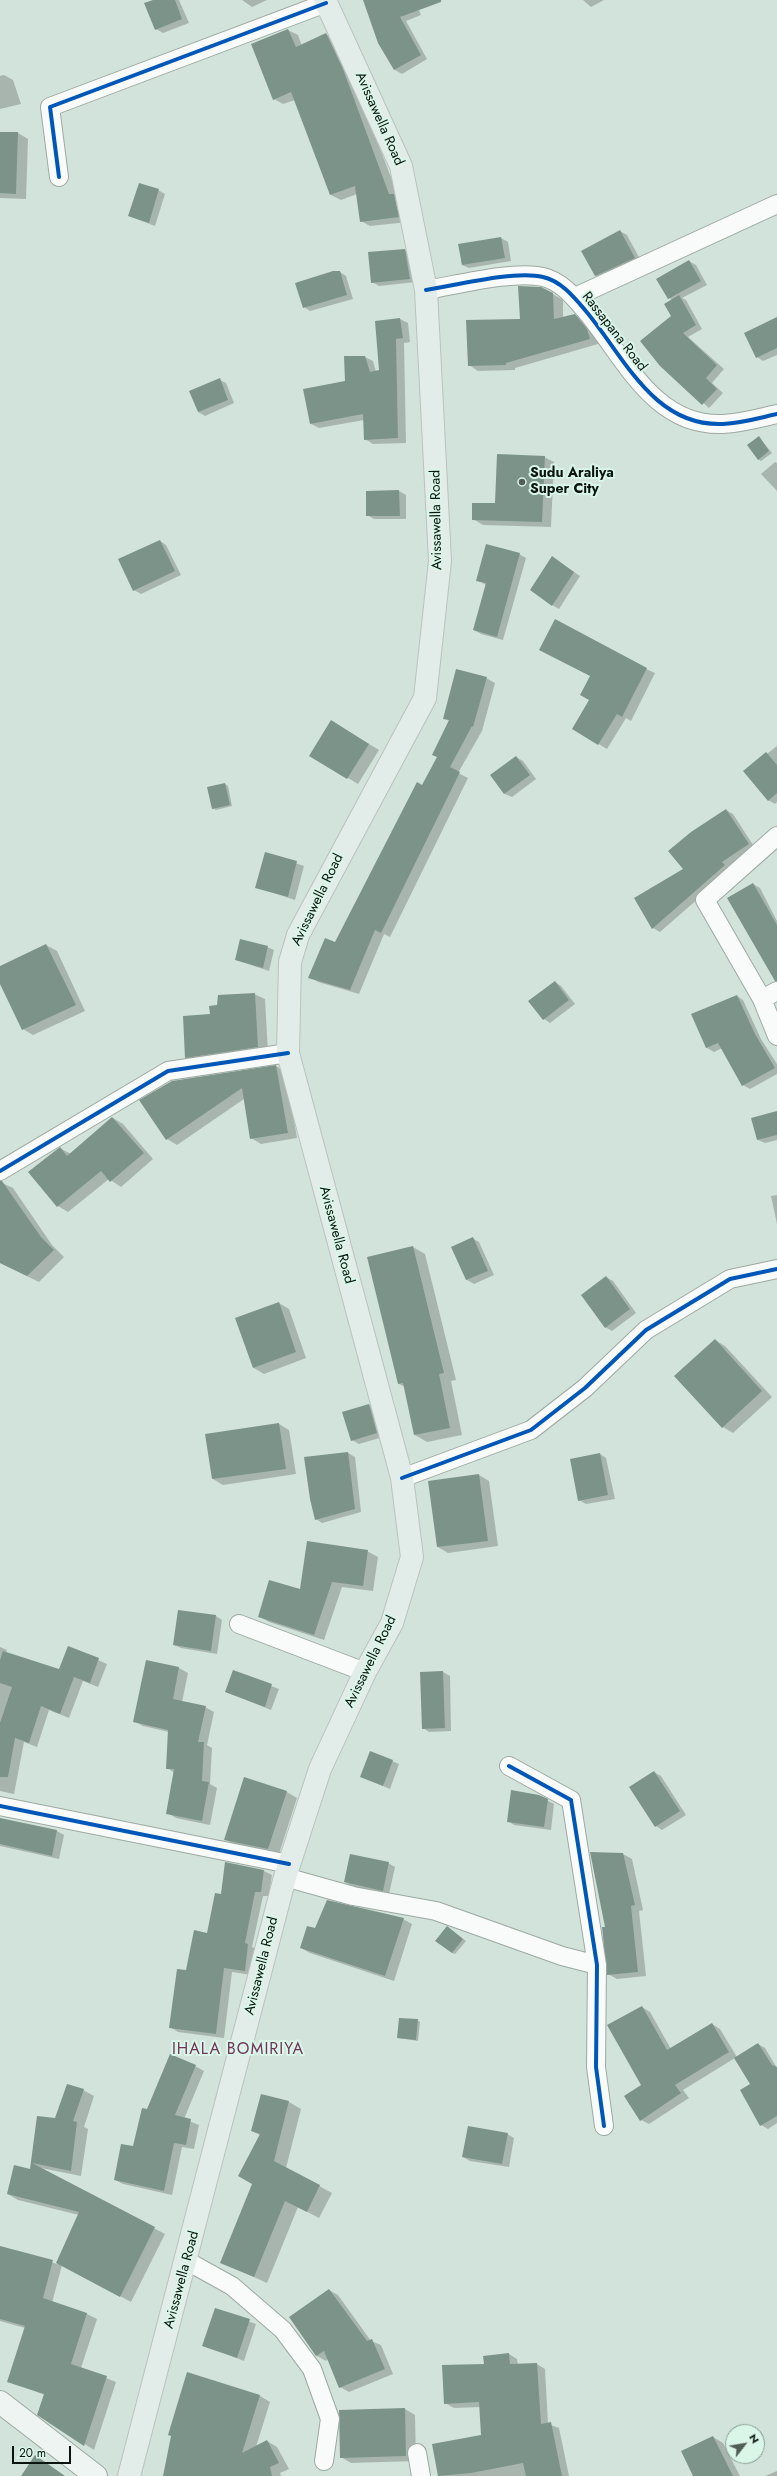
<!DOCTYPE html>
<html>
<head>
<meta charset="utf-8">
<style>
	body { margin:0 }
	#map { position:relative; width:777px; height:2476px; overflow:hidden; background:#d2e3db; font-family:Jost,sans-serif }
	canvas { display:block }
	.north { position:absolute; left:725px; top:2424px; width:40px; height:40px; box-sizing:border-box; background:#d9f6e9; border:1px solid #879c92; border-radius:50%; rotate:59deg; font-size:11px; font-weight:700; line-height:16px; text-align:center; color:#0b1510 }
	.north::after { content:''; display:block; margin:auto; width:14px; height:18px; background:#515d57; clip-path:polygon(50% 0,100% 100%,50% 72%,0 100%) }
	.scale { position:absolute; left:12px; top:2446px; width:59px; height:18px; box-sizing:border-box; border:2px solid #0b1510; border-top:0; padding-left:5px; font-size:12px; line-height:14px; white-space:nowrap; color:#0b1510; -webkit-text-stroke:3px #d9f6e9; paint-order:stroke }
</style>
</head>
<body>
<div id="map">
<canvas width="777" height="2476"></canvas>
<div class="north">N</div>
<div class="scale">20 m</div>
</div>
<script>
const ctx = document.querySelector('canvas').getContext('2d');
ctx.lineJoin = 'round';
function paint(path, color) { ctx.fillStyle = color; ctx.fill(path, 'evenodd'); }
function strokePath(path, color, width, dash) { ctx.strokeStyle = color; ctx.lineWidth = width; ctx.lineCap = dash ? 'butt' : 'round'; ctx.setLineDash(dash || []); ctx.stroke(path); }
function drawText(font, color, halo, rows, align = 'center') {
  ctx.font = font + ' Jost,sans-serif'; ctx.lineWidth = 4; ctx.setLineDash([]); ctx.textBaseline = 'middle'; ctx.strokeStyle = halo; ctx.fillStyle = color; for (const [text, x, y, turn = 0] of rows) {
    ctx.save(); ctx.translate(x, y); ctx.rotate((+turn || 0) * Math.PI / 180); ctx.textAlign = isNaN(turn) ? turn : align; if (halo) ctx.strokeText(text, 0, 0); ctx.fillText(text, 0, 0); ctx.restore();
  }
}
paint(new Path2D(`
	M155,0H179L189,23L163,33L156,29Z
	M242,0H267L252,7Z
	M364,0H415L421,15L406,21L427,59L402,74L395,70L379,42Z
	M583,0H604L591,7Z
	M288,30L298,35L302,46L326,34L336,40L352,75L408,222L370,226L361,221L357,194L341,200L331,195L295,100L283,104L274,99Z
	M4,75L13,80L21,104L0,109V76Z
	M0,133H18L28,139L26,199L0,198Z
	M158,190L165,194L155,226L129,216Z
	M620,231L627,235L641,261L602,279L596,276Z
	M501,238L508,242L511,261L469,268L462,265L459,245Z
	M405,250L411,254L416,282L379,286L372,282Z
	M689,261L696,265L707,285L682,298L686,300L702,329L688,337L724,369L712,383L723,393L709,408L661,365L673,316L672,300L669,298Z
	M340,272L346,276L353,299L310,311L304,307Z
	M553,294L563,300V318L574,315L584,320L596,336L598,344L515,368V370L478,371L469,365Z
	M400,319L408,323L410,342L404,343L406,443L373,444L365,439L364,420L319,428L311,424L365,357L373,361L376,372L381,371Z
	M777,319V355L763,361L757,357Z
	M220,380L226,383L234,403L205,416L198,412Z
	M759,437L772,453L761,461L758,459Z
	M544,457L554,462L551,527L483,525L473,519L496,504Z
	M775,462L777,463V491L761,474Z
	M399,491L406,495V519H374L367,515Z
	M160,541L166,545L181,575L141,594L134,590Z
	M519,554L526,558L503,640L481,634L474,630L486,585L477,580Z
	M559,562L580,576L559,609L552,605Z
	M646,669L655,673L631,721L626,718L607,749L573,729L591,700Z
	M486,678L495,683L482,731L458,773L468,778L390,937L384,934L359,994L318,982L310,977L335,943L438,757L450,721L444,718Z
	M341,727L379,750L358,784L310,755Z
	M777,746V802L775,804L768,800L745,771Z
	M516,757L523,761L536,779L512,797L505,794L491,775Z
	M225,784L228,786L232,806L216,810L212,808Z
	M726,810L733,814L755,848L728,866L731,870L660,932L653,928L636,899L685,869Z
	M266,853L304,866L295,900L256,887Z
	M753,884L760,888L777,921V977Z
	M46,945L57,951L85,1011L33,1035L23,1029L0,982V967Z
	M267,947L274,950L269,971L236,960Z
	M555,982L561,986L575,1004L550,1023L544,1019Z
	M254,994L265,999L268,1052L196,1063L186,1057L217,1006Z
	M737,996L743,1000L761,1039L777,1064V1074L750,1089L743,1085L722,1048L714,1052L707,1048L692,1015Z
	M276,1066L286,1072L297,1138L261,1144L251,1138L244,1099L177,1145L167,1139L172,1082Z
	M777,1113V1140L765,1143L758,1140Z
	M113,1118L123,1124L153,1159L121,1187L109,1179L68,1212L58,1206L30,1172L60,1148L71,1154Z
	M0,1182L13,1188L52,1245L64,1257L39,1282L0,1263Z
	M777,1195V1224L771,1196Z
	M472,1238L479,1242L494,1275L474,1284L467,1280L453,1247Z
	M413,1247L425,1254L456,1380L451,1381L462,1435L427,1442L415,1435L405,1387L399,1384Z
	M606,1277L613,1281L636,1313L612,1331L605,1327Z
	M279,1303L289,1309L306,1358L264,1374L254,1368L236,1319Z
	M715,1340L725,1346L772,1397L733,1433L723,1427L676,1376Z
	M369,1405L376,1409L383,1437L359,1444L352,1440Z
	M279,1424L289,1430L296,1474L223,1485L213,1479Z
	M348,1453L355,1457L361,1512L322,1523L316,1519L305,1458Z
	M600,1454L606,1458L615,1499L586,1504L579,1500Z
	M479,1475L489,1481L498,1546L448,1553L438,1547Z
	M367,1551L378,1557L373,1591L342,1587L324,1640L269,1622L259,1616Z
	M216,1616L222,1620L217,1654L181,1648L174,1645Z
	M0,1647L7,1650L6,1653L60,1670L68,1647L107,1664L98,1687L83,1681L69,1718L49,1710L37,1747L24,1742L14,1794L0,1791Z
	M147,1662L179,1668L188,1673L182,1702L205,1707L214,1712L207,1745L212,1748L210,1784L217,1788L210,1825L176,1818L168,1813L175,1773L167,1768L169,1732L143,1726L134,1721Z
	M233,1671L279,1689L271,1710L226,1692Z
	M443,1672L450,1676L451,1731L429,1732L423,1728Z
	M392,1761L399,1764L390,1789L362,1777Z
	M654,1772L661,1776L686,1815L662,1830L656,1826Z
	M245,1778L287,1792L297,1798L279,1854L235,1845L225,1839Z
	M539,1796L554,1804L551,1830L514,1825L508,1821Z
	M0,1819L57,1831L64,1835L59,1859L0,1846Z
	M623,1854L632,1859L643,1910L639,1911L646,1976L617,1979L608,1974L606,1928Z
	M226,1863L264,1871L272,1875L269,1896H263L252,1947L256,1949L252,1975L232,1972L224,2038L178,2032L170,2027L186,1971L207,1934L221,1895Z
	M388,1863L395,1867L389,1894L351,1886L345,1882Z
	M403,1919L412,1924L394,1981L310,1953L301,1948L315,1929Z
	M450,1929L466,1941L455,1954L452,1953Z
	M642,2007L650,2012L671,2049L712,2024L720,2029L737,2057L758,2044L765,2048L777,2068V2123L768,2129L761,2125L753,2083L735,2058L683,2090L689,2098L649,2124L641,2120Z
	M417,2020L420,2022L418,2041L398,2038Z
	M195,2066L204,2071L184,2119L199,2125L194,2149L182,2147L172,2195L123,2184L115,2180L134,2148L147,2110Z
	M83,2090L94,2096L84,2127L88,2129L81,2176L41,2168L165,2234L131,2302L62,2265L52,2303L87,2314L97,2319L81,2368L116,2382L94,2450L39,2415L45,2395L8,2381L25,2328L0,2321V2247L57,2264L79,2215L18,2200L8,2194L31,2170L38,2117L56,2120Z
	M261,2095L289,2102L301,2109L286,2168L332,2193L319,2218L298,2207L267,2283L221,2262L253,2184L260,2135L252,2131Z
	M507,2134L514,2138L509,2167L470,2161L463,2157Z
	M329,2290L338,2295L371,2341L381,2345L393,2374L349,2392L340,2387L328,2359L326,2361L317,2356L290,2317Z
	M216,2309L256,2324L244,2361L204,2345Z
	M509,2354L517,2359L518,2365L537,2364L545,2369L548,2424L559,2428L569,2476H439L433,2445L482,2436L481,2407L454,2408L445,2403L485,2365Z
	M188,2374L260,2396L270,2402L256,2447L267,2441L277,2447L289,2469L280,2473L281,2476H164Z
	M405,2409L415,2415L416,2461L351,2463L341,2457Z
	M713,2437L723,2443L740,2476H694Z
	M777,2471V2476H765Z`), '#0003');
paint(new Path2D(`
	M153,0H175L182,19L155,30L144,3Z
	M363,0H441V2L400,17L421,55L394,70L378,43Z
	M288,29L296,47L326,33L343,69L389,194H394L399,217L360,222L355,186L330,195L291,92L273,100L251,44Z
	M0,132H18L16,194L0,193Z
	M139,183L159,189L149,223L128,216Z
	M620,230L635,258L595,276L581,251Z
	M501,237L505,258L462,265L458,244Z
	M405,249L410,279L371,283L368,252Z
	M689,260L701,281L668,299L656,279Z
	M333,271H340L347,295L303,308L295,283Z
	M518,286L541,287L553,293L554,319L575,314L587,329L590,339L506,363V365L468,366L466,320L520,319Z
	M679,295L696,325L683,333L717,365L706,378L717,389L702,405L660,366L640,341L671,316L664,304Z
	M777,317V348L756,358L744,333Z
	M400,318L403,338L396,339L398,438L364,440L363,414L310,424L303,389L345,381L344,356H365L370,372L379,370L375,321Z
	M220,378L228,400L198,412L189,391Z
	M759,436L769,451L758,460L747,445Z
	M497,454L545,456L542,522L472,520V503H495Z
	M399,490L400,516H366V491Z
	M160,540L175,571L133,591L118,559Z
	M486,544L520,553L497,637L473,630L486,583L476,581Z
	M552,556L574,572L552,606L530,590Z
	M555,619L647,668L622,717L617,714L598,745L572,729L589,700L580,695L590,676L539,650Z
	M456,669L487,677L473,727L472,726L450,767L460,772L381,933L375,930L350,990L308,978L325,938L335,942L417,782L422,785L437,757L432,755L449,720L443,719Z
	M331,720L369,744L347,779L309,756Z
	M766,752L777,765V793L768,801L743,771Z
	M516,756L530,775L504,794L490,775Z
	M225,783L230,805L212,809L207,787Z
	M726,809L749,844L722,862L725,865L652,929L634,898L683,869L668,851L691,832Z
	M265,852L297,861L288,897L255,888Z
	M753,883L777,925V981H775L727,898Z
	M240,939L268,946L263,968L235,960Z
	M46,944L76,1005L22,1030L0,984V966Z
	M555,981L569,1000L543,1020L528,1001Z
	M255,993L258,1047L185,1058L183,1016L210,1014L209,1006L217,1005L218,995Z
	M737,995L755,1034L775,1068L742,1086L718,1043L706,1048L691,1014Z
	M276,1065L288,1133L250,1139L242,1088L166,1140L139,1100L172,1081Z
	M777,1111V1135L757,1140L751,1118Z
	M112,1117L144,1153L110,1182L101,1171L57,1207L28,1172L60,1147L67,1156Z
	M0,1181H2L41,1237L54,1250L27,1276L0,1263Z
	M473,1237L488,1271L466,1280L451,1247Z
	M413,1246L444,1373L439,1374L450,1428L414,1435L403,1383L398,1384L367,1257Z
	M606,1276L630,1309L605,1328L581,1295Z
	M279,1302L296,1352L253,1368L235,1318Z
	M715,1339L762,1391L722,1428L674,1376Z
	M369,1404L377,1433L351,1441L342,1412Z
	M279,1423L286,1469L212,1479L205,1434Z
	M348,1452L355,1509L315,1520L310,1499L304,1457Z
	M600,1453L608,1495L578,1501L570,1459Z
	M479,1474L488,1541L437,1547L428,1481Z
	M307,1541L368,1550L363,1586L332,1582L314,1635L258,1617L269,1580L300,1589Z
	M178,1610L216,1615L211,1651L173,1645Z
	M68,1646L99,1658L90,1683L74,1677L60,1714L41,1706L29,1743L15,1738L8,1777H0V1723L12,1687L0,1683V1660L3,1651L59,1669Z
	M146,1660L179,1667L173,1699L206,1706L198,1742H204L202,1781L209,1782L202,1821L166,1814L174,1769H166L168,1730L133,1722Z
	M233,1670L272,1684L265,1707L225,1692Z
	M443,1671L445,1728L422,1729L420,1672Z
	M370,1751L393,1760L383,1786L360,1777Z
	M654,1771L680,1811L655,1827L629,1787Z
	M244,1777L287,1791L268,1849L224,1840Z
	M511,1790L539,1795L548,1799L544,1827L507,1822Z
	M0,1818L57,1830L52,1856L0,1844Z
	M590,1852L623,1853L635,1905L631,1906L638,1972L607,1975L602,1927H605Z
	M350,1854L389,1862L383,1891L344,1882Z
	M225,1862L264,1870L261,1892H255L245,1943L248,1944L245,1971L224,1968L216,2034L169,2028L177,1969L186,1970L194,1930L207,1933L215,1893L221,1894Z
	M327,1900L404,1918L385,1976L300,1948L307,1926L315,1928Z
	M447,1926L463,1939L452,1953L435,1941Z
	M642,2006L667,2050L712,2023L729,2052L675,2085L681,2093L640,2121L624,2096L641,2085L607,2025Z
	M399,2018L418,2019L416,2040L397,2038Z
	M758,2043L772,2065L777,2067V2116L760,2126L740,2090L750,2084L734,2058Z
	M170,2054L196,2065L175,2115L191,2119L186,2145L174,2143L164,2191L114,2180L121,2144L133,2146L142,2108L147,2109Z
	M67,2084L84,2089L73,2121L77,2122L71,2171L32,2163L155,2227L120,2297L56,2263L79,2212L7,2194L14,2165L30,2169L37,2116L55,2118Z
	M261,2094L289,2101L274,2161L320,2185L307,2212L285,2201L254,2277L220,2263L252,2184L238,2176L260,2134L251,2131Z
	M468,2126L508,2133L502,2164L462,2157Z
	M0,2246L53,2260L43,2298L87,2313L71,2364L107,2376L84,2446L37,2415L44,2394L7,2382L25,2326L0,2319Z
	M329,2289L367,2341L372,2339L385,2369L339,2388L324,2351L316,2356L289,2317Z
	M215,2308L250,2319L237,2358L202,2346Z
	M509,2353L510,2364L537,2363L541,2424L551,2422L562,2476H526L523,2463L471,2473L438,2476L432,2444L481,2435L479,2402L444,2404L442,2365L484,2364L483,2356Z
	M187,2372L260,2395L242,2453L267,2440L279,2463L270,2467L272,2476H163L171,2436L168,2435Z
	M405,2408L406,2456L340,2458L339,2410Z
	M713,2436L733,2476H693L681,2451Z
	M35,2455L65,2476H21Z`), '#7c938a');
const street = new Path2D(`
	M59,177L50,107L326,3
	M426,290C457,285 515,270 543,277C561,281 574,297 585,310C624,356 653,427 723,424C742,423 759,418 777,414
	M575,297L777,204
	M777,836L705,900L762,999L777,991
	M762,999L777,1036
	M0,1171L168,1071L288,1053
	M402,1478L531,1430L585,1388L646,1330L730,1279L777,1269
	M239,1624L365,1672
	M509,1766L571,1800L597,1965L596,2067L604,2126
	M0,1806L289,1864
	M285,1877L353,1896L436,1911L562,1956L597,1965
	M187,2261L232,2286L283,2330L312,2369L330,2419L324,2461
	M417,2453L421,2476`);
const secondary = new Path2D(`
	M0,2402L96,2476`);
const primary = new Path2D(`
	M129,2476L285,1877L320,1769L365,1672L392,1623L412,1557L402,1478L288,1053L290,962L298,935L425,698L440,561L426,290L401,166L325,0`);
strokePath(street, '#9ca9a3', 20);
strokePath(secondary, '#9ca9a3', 24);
strokePath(primary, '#bac1be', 24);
strokePath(street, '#f8fbfa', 18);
strokePath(secondary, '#edf4f1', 22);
strokePath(primary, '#e2ede9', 22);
strokePath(new Path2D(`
	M59,177L50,107L326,3
	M426,290C457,285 515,270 543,277C561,281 574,297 585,310C624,356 653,427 723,424C742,423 759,418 777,414
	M0,1171L168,1071L288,1053
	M402,1478L531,1430L585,1388L646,1330L730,1279L777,1269
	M509,1766L571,1800L597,1965L596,2067L604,2126
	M0,1806L289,1864`), '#0057b8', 4);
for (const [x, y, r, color] of [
	[522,482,4,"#515d57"]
]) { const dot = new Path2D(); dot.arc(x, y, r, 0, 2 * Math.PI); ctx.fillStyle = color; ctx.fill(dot); strokePath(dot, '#d9f6e9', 1.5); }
drawText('14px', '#0b1510', '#d9f6e9', [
	["Avissawella Road",379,119,66],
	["Rassapana Road",614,332,52],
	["Avissawella Road",437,520,-91],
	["Avissawella Road",318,900,-64],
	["Avissawella Road",336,1235,75],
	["Avissawella Road",371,1662,-64],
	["Avissawella Road",262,1966,-76],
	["Avissawella Road",182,2280,-75]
]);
drawText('bold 14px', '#0b1510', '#d9f6e9', [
	["Sudu Araliya",530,474],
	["Super City",530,490]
], 'left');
ctx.letterSpacing = '1px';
drawText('16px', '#723358', '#d9f6e9', [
	["IHALA BOMIRIYA",238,2050]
]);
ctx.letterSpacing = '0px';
</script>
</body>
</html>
